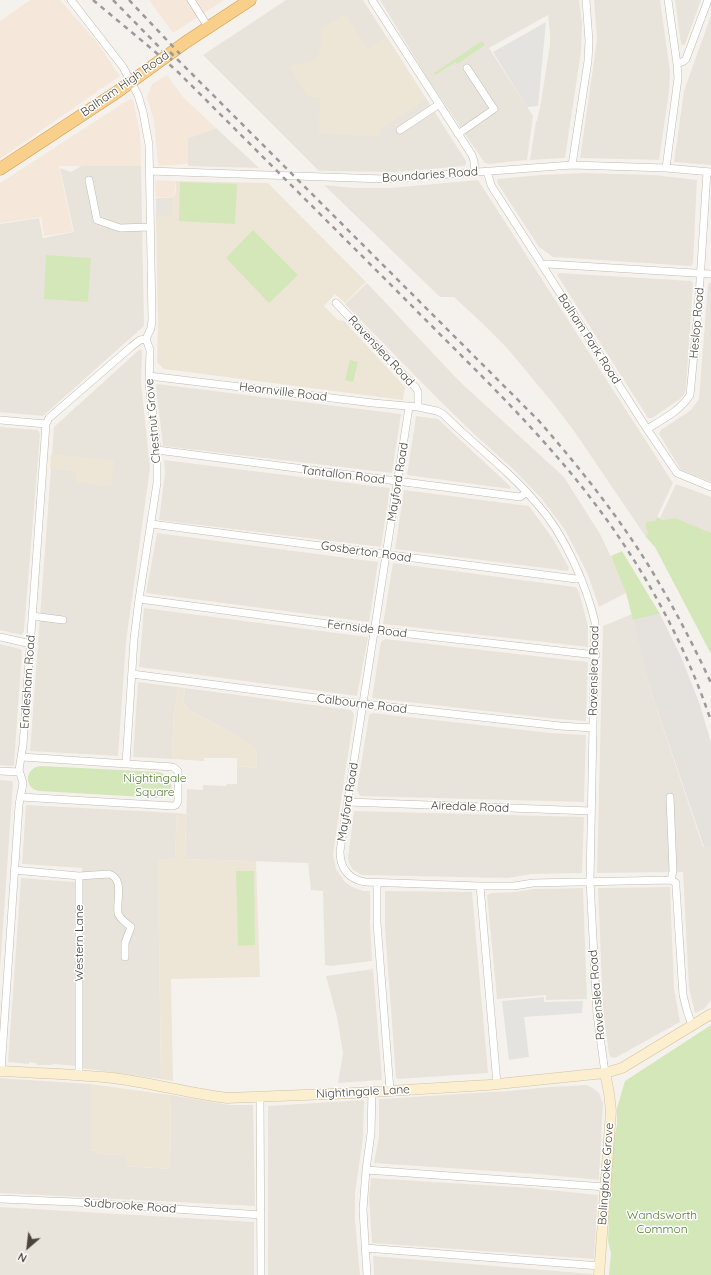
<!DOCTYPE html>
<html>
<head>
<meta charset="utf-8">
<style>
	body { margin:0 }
	#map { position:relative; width:711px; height:1275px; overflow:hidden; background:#f5f2ed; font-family:Quicksand,sans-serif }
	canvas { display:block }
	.north { position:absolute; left:8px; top:1227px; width:40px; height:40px; -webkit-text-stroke:3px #fff; paint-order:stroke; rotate:208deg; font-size:11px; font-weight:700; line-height:16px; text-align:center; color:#4a433a }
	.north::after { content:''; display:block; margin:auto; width:14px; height:18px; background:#4a433a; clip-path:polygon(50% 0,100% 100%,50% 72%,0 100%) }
</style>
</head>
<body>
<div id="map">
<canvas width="711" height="1275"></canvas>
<div class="north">N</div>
</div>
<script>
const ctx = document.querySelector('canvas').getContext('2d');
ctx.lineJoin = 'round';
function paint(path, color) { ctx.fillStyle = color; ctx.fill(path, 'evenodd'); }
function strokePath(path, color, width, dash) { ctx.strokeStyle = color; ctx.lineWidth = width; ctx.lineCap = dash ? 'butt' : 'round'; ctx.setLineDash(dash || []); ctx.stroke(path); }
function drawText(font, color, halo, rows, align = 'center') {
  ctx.font = font + ' Quicksand,sans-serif'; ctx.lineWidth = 3; ctx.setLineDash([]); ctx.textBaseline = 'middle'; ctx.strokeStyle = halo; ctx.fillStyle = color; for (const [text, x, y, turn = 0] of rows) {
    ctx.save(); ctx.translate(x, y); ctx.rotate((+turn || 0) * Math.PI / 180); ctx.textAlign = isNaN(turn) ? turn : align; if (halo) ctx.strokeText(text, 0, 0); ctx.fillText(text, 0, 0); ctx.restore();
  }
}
paint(new Path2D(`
	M286,0H363L466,161V165L463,166L400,172L397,168L398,172L319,171L203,55Z
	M380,0H579L582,23L581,52L565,158L530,160L536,121H537L541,102L550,44V33L548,15L489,48L533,116L527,160L488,164L484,162L429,81Z
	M594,0H660L670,71L669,92L659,160L580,158L597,40Z
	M675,0H701L685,44L683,46L681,44Z
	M711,15V165L674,162L684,91Z
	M216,128L242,152L259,168L188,166V138Z
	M85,164L141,166L144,326L43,416L0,412V224L39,218L43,238L74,232L60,168L71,172Z
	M583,173L654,175L697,180L693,263L691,266L553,257L539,247L498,184L497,181L498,179L540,175Z
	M478,180L673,483L657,517L646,537L574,431L552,402L507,348L481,322L454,297H440L324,185L355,188H391Z
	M156,198H174L172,204V217H156Z
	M559,273L691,281L693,284L686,387L685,393L680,399L652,418H648L559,278L557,275Z
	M711,282V482L681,470L659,434L661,430L691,410L699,399L708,284Z
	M367,283L459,381L564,477L600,534L619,573L626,593L599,607L588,575L577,553L565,530L541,498L513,469L474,434L435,396L345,304Z
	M140,349L142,351L141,382L150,468L126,642L118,756L30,751L54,427Z
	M157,384L401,414L392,473L163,446L156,387Z
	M416,416L438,419L511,487L510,489L407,475Z
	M0,427L38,430L40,434L24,631L22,635L0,630Z
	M164,460L390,488L381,547L159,520L165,473Z
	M676,484L711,497V538L660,518Z
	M404,490L529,506L553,539L569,568L568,571L395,549Z
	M157,533L378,562L369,622L146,593Z
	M393,563L575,587L577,588L579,592L588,626V647L383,624Z
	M144,608L368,637L357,696L139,667Z
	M632,614L648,682L703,847H711V999L709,1003L704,1009L695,1013L689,988L683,872L597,873L603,626Z
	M385,639L588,662L586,721L557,719L372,698L380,647L381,642Z
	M0,644L20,649L22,651L14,765L12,766L0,765Z
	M138,682L178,687L175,711H174L172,759L133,757Z
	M185,688L351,710L354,715L333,854L336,869L345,882L352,887L363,891H370V923L372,961L331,966L325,965L323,891L311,890L308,863L185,859L187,789L203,790V785L226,786L227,784H237V766L256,768L257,751L255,748L223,728L190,711L183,703Z
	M373,713L550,733L586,735L584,802L360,796L357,790L369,715Z
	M0,780L12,781L13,783L0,969Z
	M26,805L177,813L175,858L158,860L161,1079L81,1068L82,868L22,864Z
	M354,811L584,817L582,873L531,874L508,878L362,875L353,870L349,863L348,858Z
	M21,878L75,882L77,884V1066L53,1064L52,1065H37L36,1063L29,1062V1064L8,1062Z
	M670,887L674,988L680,1022L615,1058L611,1057L609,1054L603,1009L598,888Z
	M583,888L587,999L546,1000V995L497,999L487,895L491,893L515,892L534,889Z
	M385,891L472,892L488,1073L398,1079L396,1078L385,928Z
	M373,969L382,1079L381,1080L338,1083L343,1053L337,1017L326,976Z
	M0,1078L90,1084V1150L96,1151L99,1155L127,1154V1166L170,1169L171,1095L230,1105H253L255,1206L0,1193Z
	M586,1085L593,1088L599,1093L603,1103L599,1180L537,1174L374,1163L379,1136V1099L508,1091L550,1087Z
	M364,1100L363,1138L355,1193V1220L360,1275H268V1106Z
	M371,1178L531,1188L598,1195L594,1259L372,1243L369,1197Z
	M0,1207L254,1222V1275H0Z
	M373,1256L593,1274V1275H374Z`), '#e9e4db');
paint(new Path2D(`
	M30,0H60L97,42L120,76L0,159V21Z
	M149,0H224L173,33Z
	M167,75L183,97L216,128L188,138V164L159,166L158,165L154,121L147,97L152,84Z
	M131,98L133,100L140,133L141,166H59L73,232L44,236L41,217L0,223V183Z
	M157,180L176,181L174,198L156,197L155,182Z`), '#f5e8da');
paint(new Path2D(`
	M660,614L682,659L700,705L711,743V847H704L648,682L633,620Z`), '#e5e1dd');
paint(new Path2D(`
	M346,14L367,49L387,37L426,99L379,130L381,137L319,133L320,98L308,97L290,67L294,65L311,62L315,59L319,54L321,45L322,38L319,34L321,33L319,30Z
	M176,181L268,183L366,282L345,303L335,294L324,306L338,320L344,321L405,387L403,400L164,369L157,362L158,324L156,217L172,216V204L176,191Z
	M51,454L114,460L111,486L76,482V471L50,468Z
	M178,687L185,688L183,703L190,711L223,728L256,748L257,751L256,768L237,766V758H204V761L172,759L174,711L175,710Z
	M177,813L186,814L185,859L256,861L260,977L171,979L173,1081L161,1079L158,860L175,858Z
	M90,1084L171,1095L170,1169L127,1166L126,1154L99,1155L96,1151L90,1150Z`), '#ede6d7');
paint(new Path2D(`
	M482,41L485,45L457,64L456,62L435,75L434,73Z
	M180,182L237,184L235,224L179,221Z
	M253,230L298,275L269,303L226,258Z
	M46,255L91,258L88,302L44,299Z
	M350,360L358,362L353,382L345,380Z
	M657,517L664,520L675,518L711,533V654L655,547L646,537L648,532L646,527V522L655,521Z
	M622,551L660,614L633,620L626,593L611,556Z
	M41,766L160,772L169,778L172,788L168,795L161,798L39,791C23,788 25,767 41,766Z
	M236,871H254L255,945L238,946Z
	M711,1025V1275H609L611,1253L608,1241L612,1147L617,1125V1108L625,1081Z`), '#d4e7b8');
paint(new Path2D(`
	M546,22L538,106L527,107L493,52Z
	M544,997V1002L583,1001L582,1013L524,1017L529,1057L509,1060L502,1001Z`), '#e5e3e0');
const minor = new Path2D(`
	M71,0L123,67L138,95L143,112L149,145L152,320L151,328L146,339L150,350L149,383L157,450V483L139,599L134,639L126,763
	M191,0L208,27
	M372,0L472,155L474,161L475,172
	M677,64L684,61L686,59L708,0
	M400,130L438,105
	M458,134L494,109L467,68
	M572,165L588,61L589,41L586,0
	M666,168L678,78L677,64L668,0
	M149,171L384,179L572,165L666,168L711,172
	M487,171L491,185L494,190L647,429L677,473L711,487
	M89,180L97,220L120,228L150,227
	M542,265L547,264L711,274
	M336,303L416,388L418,392V407
	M149,376L373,403L418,407L437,411L443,414C474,445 510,471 538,505C564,534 586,584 595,622L590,881L597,1014L605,1073
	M409,407L340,851C340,869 349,879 365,882L480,886H514L533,883L671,880
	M0,420L46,424
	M647,429C662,420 681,410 690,395L698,312L707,172
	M157,450L520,497L527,492
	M151,524L576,579L580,578
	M139,599L374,630L596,655
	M32,616L63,620
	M0,637L31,644
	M132,674L363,704L560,726L593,728
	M0,771L19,772
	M20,797L173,806L176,805L178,801V771L173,767L22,757
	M670,797L673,871L671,880
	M348,802L591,811
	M14,870L79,876V1076
	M79,876L109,874C125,879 116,901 118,913C119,919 127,923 131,927L125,943V957
	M671,880L676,883V887L683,995L687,1011L692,1025
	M377,883V923L390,1090
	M480,886L497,1084
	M1,1071L19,805L23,783L19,770L23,745L46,424L49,418L131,347L140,340L146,339
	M260,1097L261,1275
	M366,1170L606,1187
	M0,1199L75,1202L261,1215
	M365,1248L600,1266
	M367,1275L363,1210L366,1170L371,1133L372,1091`);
const secondary = new Path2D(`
	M0,1071C37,1073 76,1074 113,1078C151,1083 189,1093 227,1098L355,1093L488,1085L605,1073L622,1068L711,1014
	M599,1275L611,1111L609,1093L605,1073`);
const trunk = new Path2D(`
	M0,169L117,92L186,42L250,0`);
strokePath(minor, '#c1baaf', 8);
strokePath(secondary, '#d2c29f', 11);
strokePath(trunk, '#d69a46', 13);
strokePath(minor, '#fff', 7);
strokePath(secondary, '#fcefd0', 10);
strokePath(trunk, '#f8d08c', 12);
strokePath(new Path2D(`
	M93,0L153,50L178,72C253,147 329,223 404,298C456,351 510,402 558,458C624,534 679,625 711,721
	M113,0L172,60
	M129,0L180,54
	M170,52L539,421C578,466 615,512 647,563C671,602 692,642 711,683`), '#9a9a9a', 2.5, [5, 5]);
drawText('12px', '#4a433a', '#fff', [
	["Balham High Road",125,84,-35],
	["Boundaries Road",430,175,-4],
	["Heslop Road",697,323,-85],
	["Balham Park Road",589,339,57],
	["Ravenslea Road",381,351,47],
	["Hearnville Road",283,392,7],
	["Chestnut Grove",153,421,-95],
	["Tantallon Road",343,475,7],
	["Mayford Road",398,482,-81],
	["Gosberton Road",366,552,8],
	["Fernside Road",367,629,7],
	["Ravenslea Road",594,671,-89],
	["Endlesham Road",28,682,-86],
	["Calbourne Road",362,704,7],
	["Mayford Road",348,802,-81],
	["Airedale Road",470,807,2],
	["Western Lane",79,943,-90],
	["Ravenslea Road",597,995,-95],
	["Nightingale Lane",363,1092,-3],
	["Bolingbroke Grove",606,1174,-86],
	["Sudbrooke Road",130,1206,4]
]);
drawText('12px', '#4f7a2f', '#fff', [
	["Nightingale",155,778],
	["Square",155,792],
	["Wandsworth",662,1215],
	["Common",662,1229]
]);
</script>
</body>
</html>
